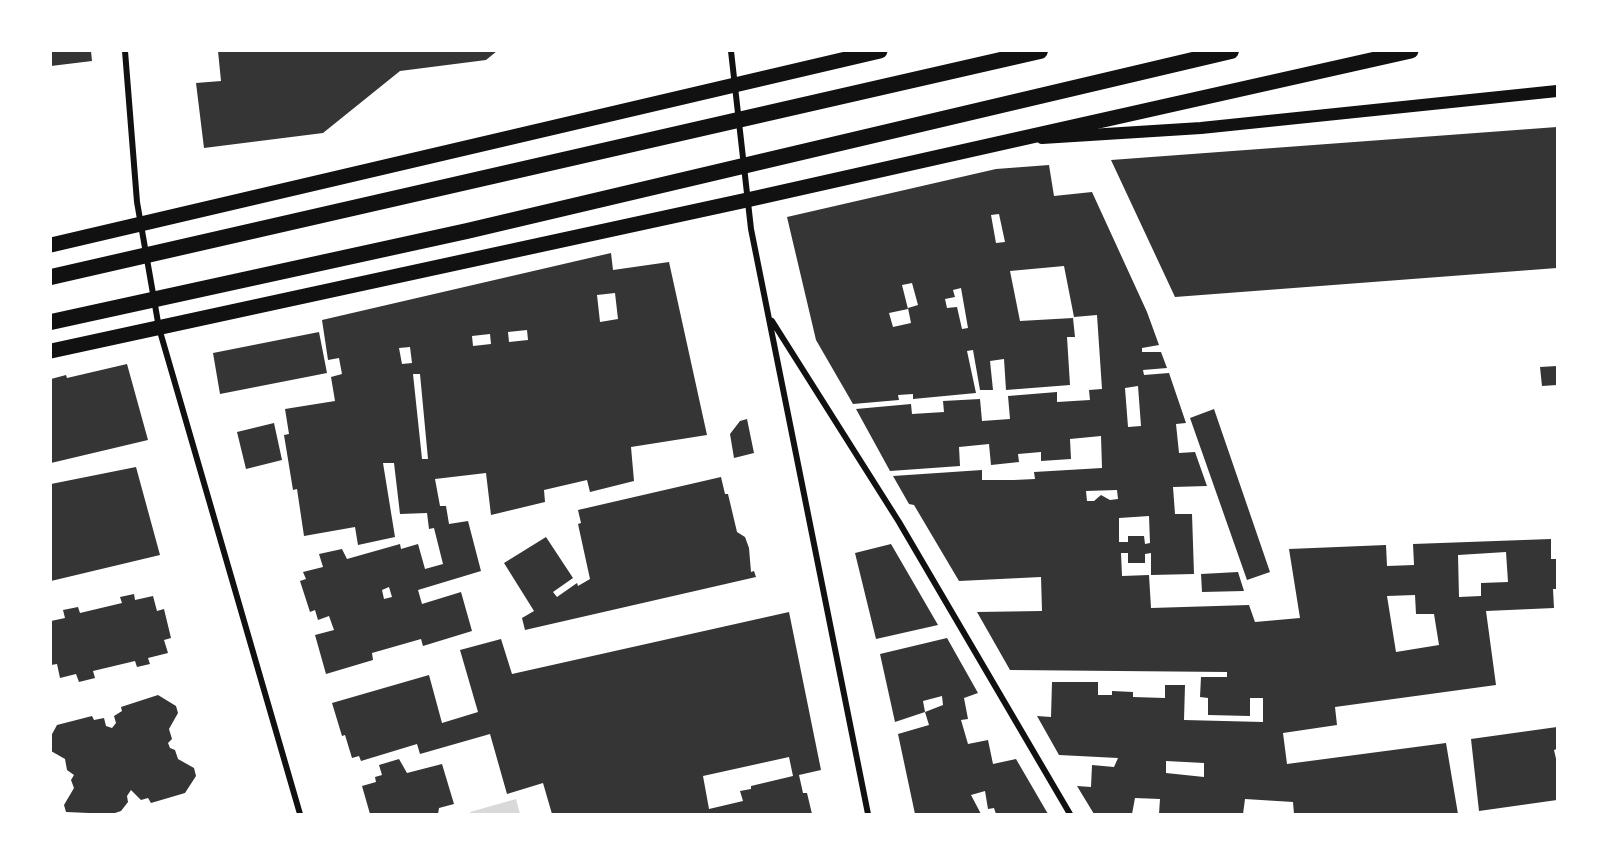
<!DOCTYPE html>
<html>
<head>
<meta charset="utf-8">
<style>
	body { margin:0 }
	#map { position:relative; width:1608px; height:865px; overflow:hidden; background:#fff; font-family:Barlow,sans-serif }
	canvas { display:block }
	.frame { position:absolute; inset:0; border:52px solid #fff; pointer-events:none }
</style>
</head>
<body>
<div id="map">
<canvas width="1608" height="865"></canvas>
<div class="frame"></div>
</div>
<script>
const ctx = document.querySelector('canvas').getContext('2d');
ctx.lineJoin = 'round';
function paint(path, color) { ctx.fillStyle = color; ctx.fill(path, 'evenodd'); }
function strokePath(path, color, width, dash) { ctx.strokeStyle = color; ctx.lineWidth = width; ctx.lineCap = dash ? 'butt' : 'round'; ctx.setLineDash(dash || []); ctx.stroke(path); }
paint(new Path2D(`
	M516,799L520,814H470V812Z`), '#d9d9d9');
paint(new Path2D(`
	M51,51H91L92,61L51,66Z
	M218,51H497L486,60L400,71L323,133L204,148L196,83L221,81Z
	M1557,127V268L1175,297L1111,160Z
	M1049,165L1054,196L1092,192L1147,312L1159,345L1142,348V352H1161L1167,368L1143,370L1144,375L1169,373L1186,423L1176,424L1179,453L1195,452L1207,486L1173,487L1175,514H1192L1194,574L1151,575V553L1145,554V563H1128V553H1121L1122,576L1149,575L1151,608L1249,605L1255,622L1300,618L1289,549L1386,545L1387,566L1414,565L1413,544L1551,539V559H1557V589H1553L1554,608L1486,611L1496,685L1335,707L1337,725L1283,733L1287,764L1446,743L1458,814H1294L1293,802L1245,799L1243,814H1159L1160,799L1135,798L1132,814H1094L1077,786L1091,787L1092,765L1114,767L1118,758L1059,755L1037,716L1051,717L1052,682H1098V695H1112V691L1133,692V697L1165,698V685H1185L1184,720L1263,722V698H1250V716L1208,715V698L1200,697L1201,677H1227V672L1010,670L977,612L1042,611L1041,577L959,581L914,505L909,504L893,476L982,470V480H1014L1035,479L1034,472L1102,468L1101,436L1070,439L1071,459L1041,461V452L1018,454L1019,462L991,465L989,444L959,447L960,466L890,471L856,409L911,404L912,414L944,412L943,401L980,399L982,421L1010,419L1008,396L1057,392V402L1090,400L1089,390L1102,389L1097,315L1074,317L1064,266L1010,271L1020,321L1073,318L1075,337H1067L1070,385L1006,390L1004,359L990,361L993,390H980L973,350L967,351L976,393L913,399V394L898,395L899,400L853,404L816,340L787,217L996,169ZM999,214L1005,242L996,243L991,215ZM912,283L918,305L908,308L911,323L893,327L889,313L908,309L902,285ZM961,288L968,328L962,329L957,307L947,308L945,299L955,297L953,290ZM1138,386L1141,426L1128,427L1125,388ZM1117,490L1118,499L1110,500L1101,495L1094,501H1087L1086,491ZM1149,516L1150,543L1145,544L1144,536H1128V542H1119V518ZM1506,552L1508,582L1481,583V596L1459,597L1458,555ZM1415,595L1416,614H1434L1439,645L1396,652L1387,596ZM1166,761L1204,763V777L1166,773Z
	M611,253L613,270L669,262L707,435L631,447L634,481L590,492L587,480L544,490L545,502L491,515L486,473L435,479L440,506H446L449,524L468,521L481,571L418,590L422,604L461,592L472,631L423,646L421,639L372,653L373,660L326,674L315,635L334,630L329,616L318,620L315,610L310,612L300,581L306,579L303,572L323,567L319,554L342,549L347,559L400,544L401,549L418,544L425,569L443,564L434,528L429,529L427,513L400,514L394,463H383L395,537L358,545L355,527L304,536L297,489L293,490L284,435L289,434L285,409L335,401L331,377L342,374L339,358L328,360L322,320ZM615,293L618,319L600,322L597,295ZM527,330L528,340L509,342L508,332ZM490,334L491,344L473,346L472,336ZM410,347L412,363L402,364L399,348ZM413,374H420L428,459H422ZM389,587L392,597L384,599L382,590Z
	M319,332L327,373L220,394L213,353Z
	M127,364L148,440L51,463V379L66,375L67,378Z
	M1557,366V385L1542,386L1540,367Z
	M1214,409L1270,572L1247,580L1190,418Z
	M747,419L754,453L734,458L730,434L740,421Z
	M274,423L282,460L246,469L237,432Z
	M136,467L160,555L51,581V484Z
	M721,477L725,494H728L737,532L745,537L749,548L751,572L754,571L756,577L525,630L522,618L534,611L504,563L546,537L573,578L553,592L557,597L577,583L578,586L590,579L578,524L581,523L578,510Z
	M891,544L938,625L876,639L855,553Z
	M1238,572L1244,591L1202,592L1201,574Z
	M134,594L135,600L153,596L157,611L164,609L171,638L164,640L168,653L148,658L150,664L137,667L135,661L93,671L95,678L79,682L76,674L60,678L57,664L51,665V621L65,618L63,610L78,607L80,613L122,603L120,597Z
	M789,612L821,770L799,775L803,793H807L812,814H552L543,783L507,794L490,734L420,754L417,744L361,761L359,756L352,758L345,735L342,736L332,703L429,675L442,723L478,712L460,650L501,639L512,674ZM789,757L793,776L751,786V789L740,791L743,801L709,809L703,776Z
	M947,638L978,693L964,698L968,719L961,720L968,744L988,740L993,764L1016,759L1048,814H996L994,808L988,809L985,791L971,795L981,814H915L898,734L929,725L925,712L943,705L942,696L923,701L925,712L895,722L880,654Z
	M158,695L176,706L178,713L169,729L172,739L168,743L170,748L175,750L178,759L194,768L196,776L185,793L151,803L148,798L141,800L131,790L127,796L128,802L121,811L112,814L66,812L64,805L74,788L71,780L74,775L67,770L65,759L51,751V736L57,725L92,716L94,720L104,718L106,726L112,728L116,723L114,716L122,711L121,707Z
	M1557,727V749L1554,750L1557,763V800L1479,811L1471,739Z
	M399,759L407,773L442,764L454,804L439,808L438,814H370L362,786L376,782L375,777L382,775L379,765Z`), '#353535');
strokePath(new Path2D(`
	M125,51L137,202L159,328L300,814
	M731,51L751,229L868,814
	M772,321L899,522L1070,814`), '#111', 6);
strokePath(new Path2D(`
	M1042,138L1201,128L1557,91`), '#111', 12);
strokePath(new Path2D(`
	M51,245L880,51
	M51,351L747,200L1411,51`), '#111', 15);
strokePath(new Path2D(`
	M51,277L1040,51
	M51,322L467,231L1231,51`), '#111', 16);
</script>
</body>
</html>
